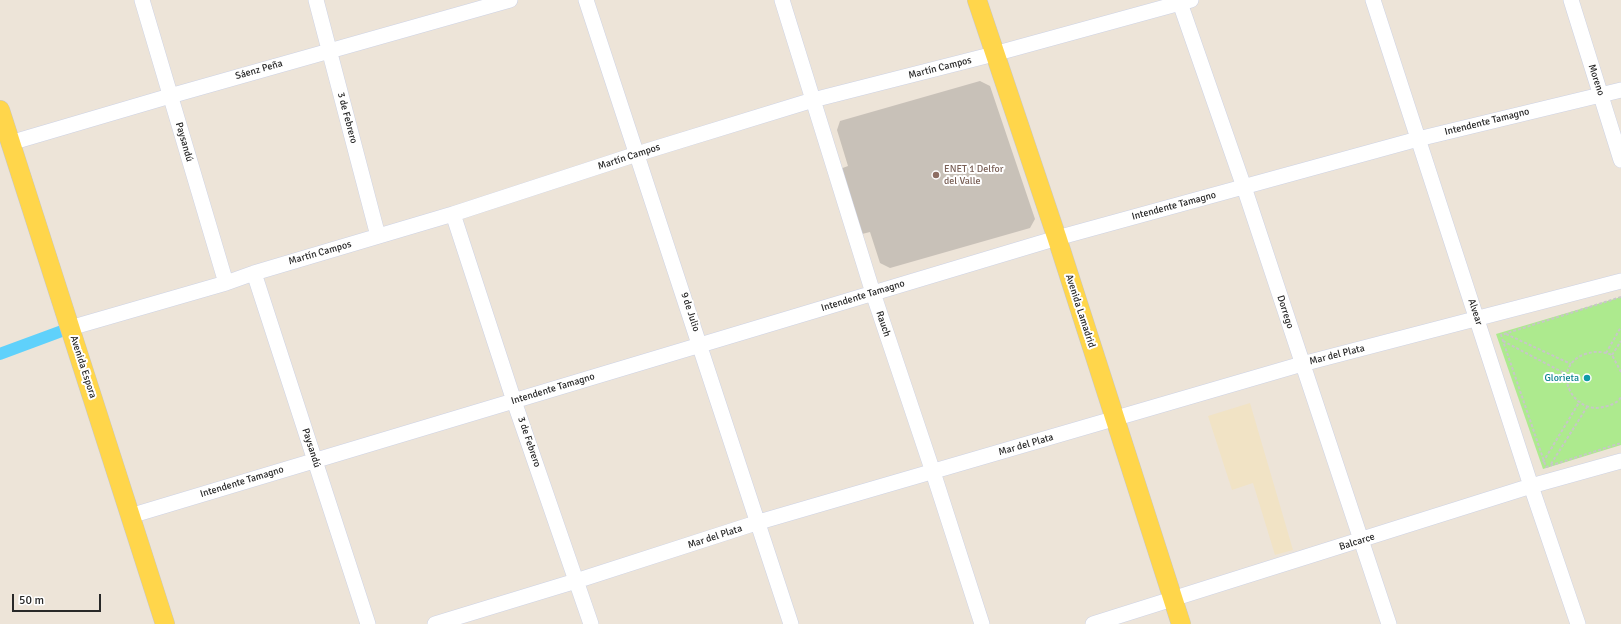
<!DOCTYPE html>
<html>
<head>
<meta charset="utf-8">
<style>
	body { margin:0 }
	#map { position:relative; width:1621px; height:624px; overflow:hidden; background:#ede4d8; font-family:Signika,sans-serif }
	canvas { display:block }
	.scale { position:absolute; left:12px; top:594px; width:89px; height:18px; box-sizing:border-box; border:2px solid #282828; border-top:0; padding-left:5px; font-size:12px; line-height:14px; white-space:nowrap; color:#282828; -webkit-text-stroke:3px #fff; paint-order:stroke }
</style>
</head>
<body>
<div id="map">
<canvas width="1621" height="624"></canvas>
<div class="scale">50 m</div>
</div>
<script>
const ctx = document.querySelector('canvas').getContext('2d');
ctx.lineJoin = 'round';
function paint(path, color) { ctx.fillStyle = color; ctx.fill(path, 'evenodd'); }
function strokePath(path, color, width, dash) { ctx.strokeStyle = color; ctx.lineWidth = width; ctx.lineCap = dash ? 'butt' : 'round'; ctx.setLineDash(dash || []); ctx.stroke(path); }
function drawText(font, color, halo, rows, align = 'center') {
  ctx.font = font + ' Signika,sans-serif'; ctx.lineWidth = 4; ctx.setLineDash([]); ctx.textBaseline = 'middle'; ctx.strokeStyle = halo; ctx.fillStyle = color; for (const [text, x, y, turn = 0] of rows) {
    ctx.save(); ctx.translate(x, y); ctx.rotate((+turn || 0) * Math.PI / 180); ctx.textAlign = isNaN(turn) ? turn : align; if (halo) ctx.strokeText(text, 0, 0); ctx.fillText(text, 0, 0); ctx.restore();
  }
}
paint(new Path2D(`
	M1250,403L1293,550L1275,555L1253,483L1232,490L1208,416Z`), '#f1e3c5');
paint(new Path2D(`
	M1621,297V445L1543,469L1496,334Z`), '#adea8e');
strokePath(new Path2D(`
	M0,354L70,328`), '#5fd1fb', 12);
paint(new Path2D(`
	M980,81L990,86L1035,219L1030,228L890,268L880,263L870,232L862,234L840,169L848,166L837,130L840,121Z`), '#c8c1b8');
const minor = new Path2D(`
	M142,0L226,283
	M316,0L378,236
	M586,0L791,624
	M782,0L873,293L933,472L982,624
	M1179,0L1244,187L1389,624
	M1373,0L1531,486L1578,624
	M1571,0L1621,160
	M10,143L170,96L510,0
	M453,214L514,401L591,624
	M254,273L368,624
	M70,328L226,283L254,273L453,214L637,154L813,100L994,54L1191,0
	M130,516L1057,238L1418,139L1621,90
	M435,624L576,581L759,522L1302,364L1621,281
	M1093,624L1531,486L1621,461`);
const major = new Path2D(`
	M977,0L1057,238L1181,624
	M0,110L165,624`);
strokePath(minor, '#cdd2e4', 16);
strokePath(major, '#c7c7c7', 20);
strokePath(new Path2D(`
	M1621,297L1501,335L1546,467L1621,443
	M1506,334L1571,364
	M1503,341L1566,374
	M1606,353L1621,327
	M1612,355L1621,341
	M1621,372L1612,355C1602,351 1595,351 1585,354C1549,367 1572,415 1603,407C1609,406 1618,403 1621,397
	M1543,462L1580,401
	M1551,464L1587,407`), '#c7c7c7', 2, [3, 2]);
strokePath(minor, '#fff', 15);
strokePath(major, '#ffd64b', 19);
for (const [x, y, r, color] of [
	[936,175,4,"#8d6e63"],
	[1587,378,4,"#0f9aa8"]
]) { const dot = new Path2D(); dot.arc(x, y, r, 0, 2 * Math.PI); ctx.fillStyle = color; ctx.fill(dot); strokePath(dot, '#fff', 1.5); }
drawText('10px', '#282828', '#fff', [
	["Martín Campos",940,68,-14],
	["Sáenz Peña",259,70,-16],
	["Moreno",1596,80,72],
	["3 de Febrero",347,118,75],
	["Intendente Tamagno",1487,122,-14],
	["Paysandú",184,142,74],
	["Martín Campos",629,157,-18],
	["Intendente Tamagno",1174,206,-15],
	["Martín Campos",320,253,-16],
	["Intendente Tamagno",863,296,-17],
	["Avenida Lamadrid",1080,311,72],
	["9 de Julio",690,312,72],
	["Dorrego",1285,312,72],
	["Alvear",1475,312,72],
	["Rauch",883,324,71],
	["Mar del Plata",1337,355,-14],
	["Avenida Espora",83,367,72],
	["Intendente Tamagno",553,389,-17],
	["3 de Febrero",529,442,71],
	["Mar del Plata",1026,445,-16],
	["Paysandú",311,448,72],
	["Intendente Tamagno",242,482,-17],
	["Mar del Plata",715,537,-18],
	["Balcarce",1357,542,-17]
]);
drawText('10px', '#785e54', '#fff', [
	["ENET 1 Delfor",944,169],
	["del Valle",944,181]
], 'left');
drawText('10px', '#0d838f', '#fff', [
	["Glorieta",1579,378]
], 'right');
</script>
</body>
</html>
